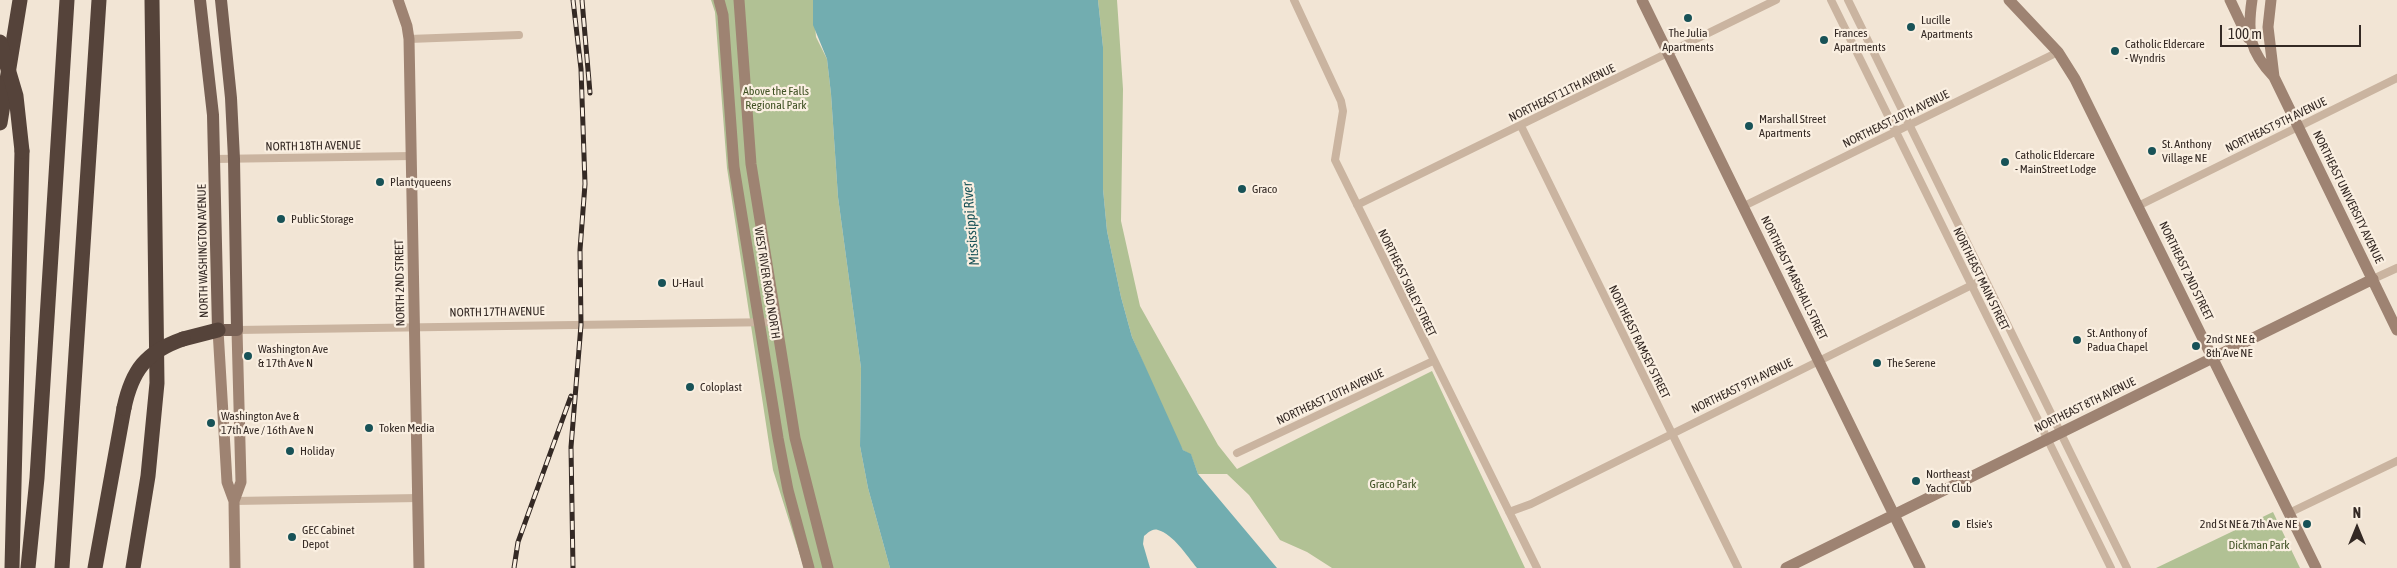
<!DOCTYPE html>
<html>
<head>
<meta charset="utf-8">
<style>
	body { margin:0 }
	#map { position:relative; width:2397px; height:568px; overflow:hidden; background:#f2e5d5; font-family:"Asap Condensed",sans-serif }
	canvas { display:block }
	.north { position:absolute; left:2332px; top:503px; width:50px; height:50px; -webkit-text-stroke:4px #faefe1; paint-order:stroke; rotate:0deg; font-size:14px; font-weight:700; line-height:20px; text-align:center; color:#342924 }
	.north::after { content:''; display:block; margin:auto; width:18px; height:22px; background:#342924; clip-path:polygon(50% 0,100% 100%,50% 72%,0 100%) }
	.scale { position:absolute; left:2220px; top:25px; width:141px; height:22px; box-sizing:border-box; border:2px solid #342924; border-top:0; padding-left:6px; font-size:15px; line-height:18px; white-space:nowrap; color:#342924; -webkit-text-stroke:4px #faefe1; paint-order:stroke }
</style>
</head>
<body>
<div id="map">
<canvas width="2397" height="568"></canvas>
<div class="north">N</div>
<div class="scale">100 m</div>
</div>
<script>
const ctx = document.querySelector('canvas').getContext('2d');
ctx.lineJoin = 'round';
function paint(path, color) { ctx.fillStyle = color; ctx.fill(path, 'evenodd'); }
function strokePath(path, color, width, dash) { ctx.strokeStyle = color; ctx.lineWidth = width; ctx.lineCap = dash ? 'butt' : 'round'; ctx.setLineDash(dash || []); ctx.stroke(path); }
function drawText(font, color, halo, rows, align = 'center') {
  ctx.font = font + ' "Asap Condensed",sans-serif'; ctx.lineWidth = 4.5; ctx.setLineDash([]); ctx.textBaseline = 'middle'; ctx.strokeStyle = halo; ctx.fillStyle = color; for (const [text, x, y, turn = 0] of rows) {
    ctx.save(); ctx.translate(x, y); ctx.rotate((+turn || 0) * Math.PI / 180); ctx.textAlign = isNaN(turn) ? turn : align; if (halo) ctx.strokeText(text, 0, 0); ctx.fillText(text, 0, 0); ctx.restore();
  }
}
paint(new Path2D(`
	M711,0H813L816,37L827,59L831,94L838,197L861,368L860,446L868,488L890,568H804L773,470L727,168L715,12Z
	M1098,0H1117L1123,89L1121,221L1140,306L1218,445L1237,469L1432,371L1525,568H1332L1307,552L1280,540L1249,495L1227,474H1198L1191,455L1183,450L1175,437L1132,337L1121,297L1107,231L1103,189V47Z
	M2273,512L2300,568H2156Z`), '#b1c194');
paint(new Path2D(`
	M813,0H1098L1103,47V189L1107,231L1121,297L1132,337L1183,450L1191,454L1198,474L1277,568H1197C1187,556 1173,534 1158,530C1152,528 1148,533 1144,536L1143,544L1150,568H890L868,488L860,446L861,368L838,197L831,94L827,59L813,25Z`), '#72adb0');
strokePath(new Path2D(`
	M1294,0L1341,101L1343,111L1335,160L1537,568
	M1831,0L2111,568
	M1848,0L2127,568
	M409,39L519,35
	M1521,126L1738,568
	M214,159L412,156
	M1357,205L1776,0
	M1744,206L2058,52
	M2138,206L2397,78
	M2373,279L2397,268
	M237,330L776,322
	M1237,453L1433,361
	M234,501L419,498
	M1509,512L1531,504L1984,279
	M2289,513L2397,461`), '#cab4a0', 8);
strokePath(new Path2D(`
	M398,0L407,26L409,39L419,568
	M719,0L723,15L734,167L778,438L788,490L809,568
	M739,0L751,164L795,438L828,568
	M1642,0L1920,568
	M2009,0L2058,52L2075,79L2316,568
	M2230,0L2248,38
	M2252,0C2247,34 2249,51 2274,77
	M2271,0L2268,27L2274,77L2397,330
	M218,330L227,482L234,501
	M235,568L234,501L241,482L237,330
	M1786,568L2373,279`), '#9e8372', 11);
strokePath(new Path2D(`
	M200,0L213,115L218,330H237L234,159L231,98L221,0`), '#776054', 12);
strokePath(new Path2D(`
	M0,123L20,0
	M183,339L218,330
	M12,568L22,151
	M28,568L37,478L67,0
	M62,568L99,0
	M95,568L124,408
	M133,568L148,476L157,383L152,0`), '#55433a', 15);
const rail = new Path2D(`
	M573,0L581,69L585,184L580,250L581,325L571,447L573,568
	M582,0L590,93
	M514,568L518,542L571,396`);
strokePath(rail, '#342924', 5);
strokePath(rail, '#faefe1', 3, [9]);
strokePath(new Path2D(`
	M0,42L16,96L22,151
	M124,408C132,370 146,352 183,339`), '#55433a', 15);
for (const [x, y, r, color] of [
	[1688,18,5,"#185257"],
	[1911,27,5,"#185257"],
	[1824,40,5,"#185257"],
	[2115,51,5,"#185257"],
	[1749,126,5,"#185257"],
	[2152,151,5,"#185257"],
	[2005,162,5,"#185257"],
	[380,182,5,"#185257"],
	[1242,189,5,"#185257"],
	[281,219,5,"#185257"],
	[662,283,5,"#185257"],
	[2077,340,5,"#185257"],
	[2196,346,5,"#185257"],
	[248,356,5,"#185257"],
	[1877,363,5,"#185257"],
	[690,387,5,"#185257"],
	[211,423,5,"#185257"],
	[369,428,5,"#185257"],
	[290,451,5,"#185257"],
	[1916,481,5,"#185257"],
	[1956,524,5,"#185257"],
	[2307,524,5,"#185257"],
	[292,537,5,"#185257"]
]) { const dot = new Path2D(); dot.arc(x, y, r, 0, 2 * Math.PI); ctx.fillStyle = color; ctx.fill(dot); strokePath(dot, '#faefe1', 2); }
drawText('12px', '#342924', '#faefe1', [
	["Lucille",1921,20],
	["Apartments",1921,34],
	["The Julia",1688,33,"center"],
	["Apartments",1688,47,"center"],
	["Frances",1834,33],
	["Apartments",1834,47],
	["Catholic Eldercare",2125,44],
	["- Wyndris",2125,58],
	["Marshall Street",1759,119],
	["Apartments",1759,133],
	["St. Anthony",2162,144],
	["Village NE",2162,158],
	["Catholic Eldercare",2015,155],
	["- MainStreet Lodge",2015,169],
	["Plantyqueens",390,182],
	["Graco",1252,189],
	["Public Storage",291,219],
	["U-Haul",672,283],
	["St. Anthony of",2087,333],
	["Padua Chapel",2087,347],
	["2nd St NE &",2206,339],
	["8th Ave NE",2206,353],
	["Washington Ave",258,349],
	["& 17th Ave N",258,363],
	["The Serene",1887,363],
	["Coloplast",700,387],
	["Washington Ave &",221,416],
	["17th Ave / 16th Ave N",221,430],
	["Token Media",379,428],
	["Holiday",300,451],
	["Northeast",1926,474],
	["Yacht Club",1926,488],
	["Elsie's",1966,524],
	["2nd St NE & 7th Ave NE",2297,524,"right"],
	["GEC Cabinet",302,530],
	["Depot",302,544]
], 'left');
drawText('12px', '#425326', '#faefe1', [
	["Above the Falls",776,91],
	["Regional Park",776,105],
	["Graco Park",1393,484],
	["Dickman Park",2259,545]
]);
drawText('12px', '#342924', '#faefe1', [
	["NORTHEAST 11TH AVENUE",1562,93,-26],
	["NORTHEAST 10TH AVENUE",1896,119,-26],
	["NORTHEAST 9TH AVENUE",2276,125,-26],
	["NORTH 18TH AVENUE",313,146,-1],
	["NORTHEAST UNIVERSITY AVENUE",2348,197,64],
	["NORTH WASHINGTON AVENUE",203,251,-91],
	["NORTHEAST 2ND STREET",2186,271,64],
	["NORTHEAST MARSHALL STREET",1794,278,64],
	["NORTHEAST MAIN STREET",1981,279,64],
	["NORTH 2ND STREET",400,283,-91],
	["WEST RIVER ROAD NORTH",767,283,81],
	["NORTHEAST SIBLEY STREET",1407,283,64],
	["NORTH 17TH AVENUE",497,312,-1],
	["NORTHEAST RAMSEY STREET",1639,342,64],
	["NORTHEAST 9TH AVENUE",1742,386,-26],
	["NORTHEAST 10TH AVENUE",1330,397,-25],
	["NORTHEAST 8TH AVENUE",2085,405,-26]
]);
drawText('italic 14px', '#185257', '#faefe1', [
	["Mississippi River",971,224,-95]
]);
</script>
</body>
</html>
